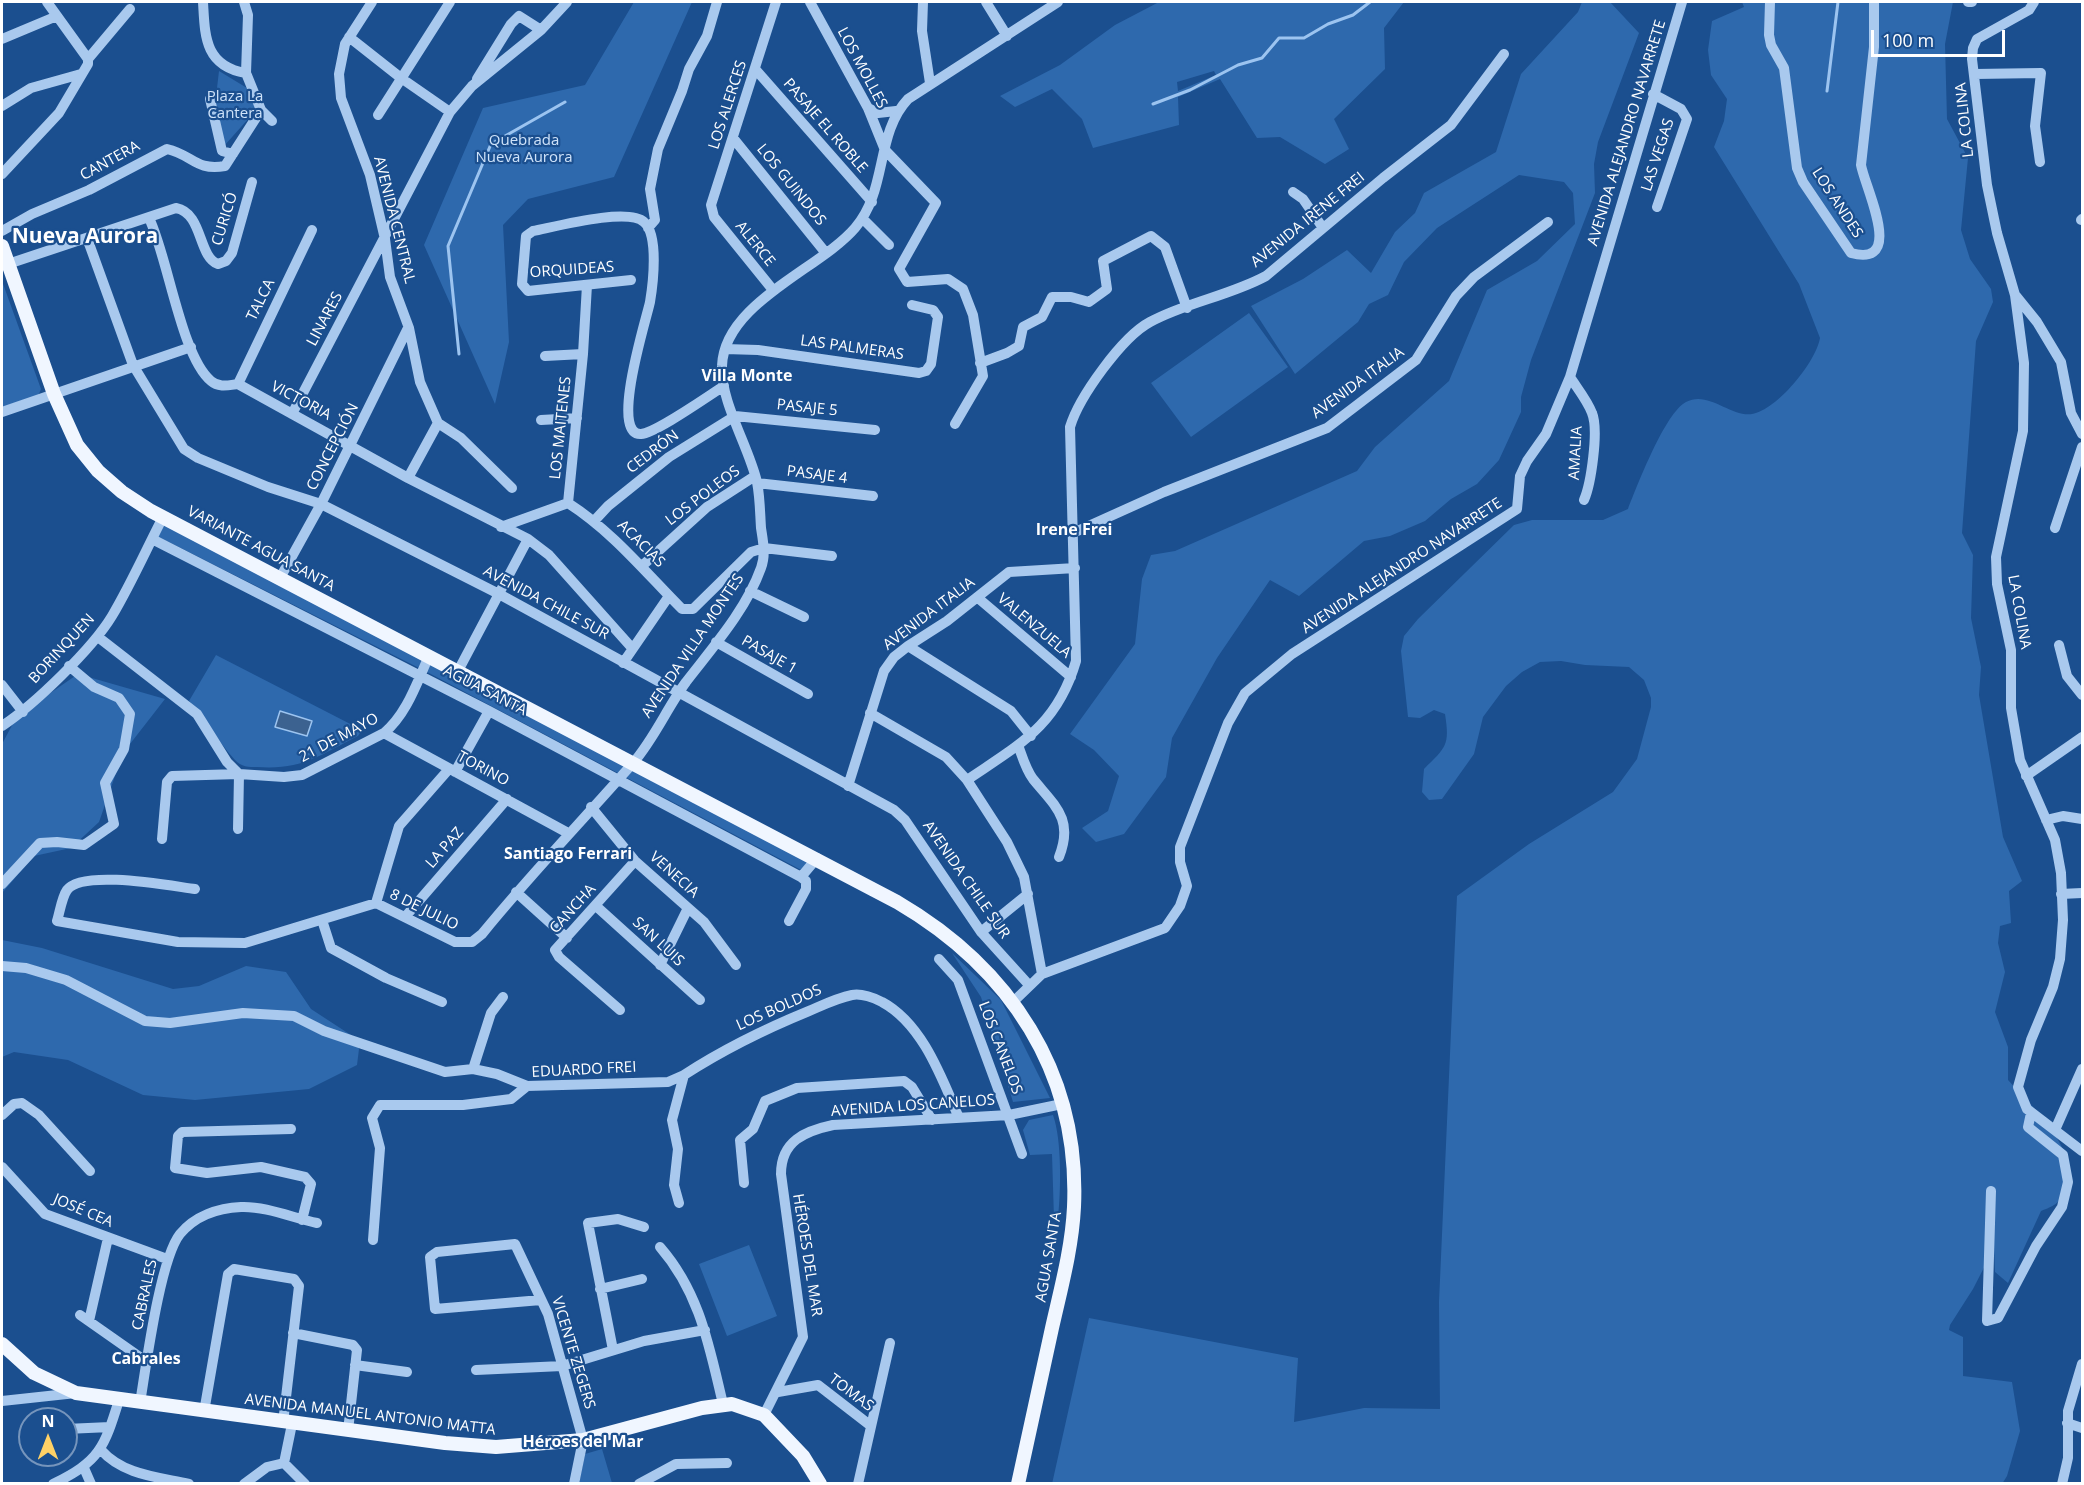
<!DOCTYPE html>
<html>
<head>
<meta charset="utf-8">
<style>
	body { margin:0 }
	#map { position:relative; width:2084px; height:1485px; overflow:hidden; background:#1b4f8f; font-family:"Open Sans",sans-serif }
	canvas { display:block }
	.frame { position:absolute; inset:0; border:3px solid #fff; pointer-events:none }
	.north { position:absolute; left:18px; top:1407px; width:60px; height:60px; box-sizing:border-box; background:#1b4f8f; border:2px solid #7695bc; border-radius:50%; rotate:0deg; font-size:16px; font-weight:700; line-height:24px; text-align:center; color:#fff }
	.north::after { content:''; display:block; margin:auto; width:21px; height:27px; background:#ffd166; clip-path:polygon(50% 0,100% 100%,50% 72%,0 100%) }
	.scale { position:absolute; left:1871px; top:30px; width:134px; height:27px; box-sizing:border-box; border:3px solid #fff; border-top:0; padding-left:8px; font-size:18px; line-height:21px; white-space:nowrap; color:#fff; -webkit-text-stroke:4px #1b4f8f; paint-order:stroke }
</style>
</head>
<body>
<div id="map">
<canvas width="2084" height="1485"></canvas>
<div class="frame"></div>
<div class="north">N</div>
<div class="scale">100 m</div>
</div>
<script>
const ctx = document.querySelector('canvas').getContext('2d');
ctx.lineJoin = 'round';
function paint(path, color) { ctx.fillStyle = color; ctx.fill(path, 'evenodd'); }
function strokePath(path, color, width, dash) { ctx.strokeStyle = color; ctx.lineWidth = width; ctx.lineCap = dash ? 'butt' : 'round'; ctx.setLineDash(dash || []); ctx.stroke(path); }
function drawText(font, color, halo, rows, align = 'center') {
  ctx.font = font + ' "Open Sans",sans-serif'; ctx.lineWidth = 4.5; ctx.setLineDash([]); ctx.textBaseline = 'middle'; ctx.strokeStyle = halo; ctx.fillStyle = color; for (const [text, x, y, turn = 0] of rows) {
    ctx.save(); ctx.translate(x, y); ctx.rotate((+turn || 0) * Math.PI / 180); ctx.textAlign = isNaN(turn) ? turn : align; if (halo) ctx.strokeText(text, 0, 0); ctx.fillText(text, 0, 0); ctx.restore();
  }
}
paint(new Path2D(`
	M634,2H692L614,177L528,199L503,225L509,342L495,404L424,245L483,108L585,85Z
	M1159,2H1404L1384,28L1385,69L1334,119L1349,149L1325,164L1280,137L1257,138L1220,79L1178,97L1179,125L1093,148L1082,119L1052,89L1015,107L1000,96L1060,65L1115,25ZM1214,71L1216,75L1178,91L1177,82Z
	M1582,2H1610L1639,33L1598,142L1594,164L1595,193L1531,360L1521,397V412L1499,460L1477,484L1451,499L1425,521L1390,536L1364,541L1299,596L1270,580L1217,658L1172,738L1166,777L1124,834L1096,842L1082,828L1108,811L1119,776L1094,750L1070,734L1135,644L1142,579L1151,555L1175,551L1357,471L1375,447L1449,381L1487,290L1537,261L1575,224L1573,193L1564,182L1519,175L1437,228L1404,262L1388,295L1369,304L1358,322L1295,374L1251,306L1303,279L1347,250L1371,273L1395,232L1415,213L1424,193L1496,152L1521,74L1578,12Z
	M1742,2H1953L1945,44L1947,119L1968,158L1961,230L1970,259L1991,289L1993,302L1976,341L1962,533L1973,555L1971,618L1981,667L1979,695L2003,837L2022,881L2009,891L2011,923L2000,926L1998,943L2005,972L1995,1012L2008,1047V1080C2032,1106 2084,1154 2066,1192C2058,1204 2054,1206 2041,1211L2008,1283L1995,1272L1994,1248L1973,1289L1950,1325L1949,1330L1963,1337V1376L2012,1382L2020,1431L2007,1476L2002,1484H1052L1089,1318L1298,1358L1294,1422L1364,1408L1440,1409L1439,1302L1457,896L1529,844L1613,792L1637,759L1651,707V698L1644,680L1629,667L1585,665L1561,661L1540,662L1522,672L1506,686L1483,717L1474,754L1442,799L1429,800L1422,792L1424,769C1446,747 1450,746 1445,714L1434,710L1420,718L1408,717L1401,651L1404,636L1418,619L1514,525L1532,520H1603L1628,509C1638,484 1665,413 1686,402C1708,390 1730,417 1752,414C1777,410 1816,362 1820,338L1799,284L1714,147L1724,121L1727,99L1711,75L1708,50L1712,21L1744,7Z
	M219,71L247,88L258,108L224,146L215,105Z
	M2,281L41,389L38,396L2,407Z
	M1249,313L1288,367L1191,437L1151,383Z
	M165,521L820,859L805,872L427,672L157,536Z
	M216,655L362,730L358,736C318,756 303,770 257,767C249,767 241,767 235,760C218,742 207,720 189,701Z
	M78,674L165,699L123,753L99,822L71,848L34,856L2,893V744L17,716Z
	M2,940L42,948L173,989L199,986L246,966L286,972L311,1009L360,1041L357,1065L309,1089L195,1100L143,1095L68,1060L14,1052L2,1057Z
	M952,953L1001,1000L1050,1098L1013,1102L981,997Z
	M1053,1115C1062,1140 1061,1191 1058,1218L1054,1219L1052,1154L1030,1155L1023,1130L1029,1120Z
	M749,1245L777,1316L727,1336L699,1264Z
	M602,1449L612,1483L579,1484L585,1454Z`), '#2e69ad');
const water = new Path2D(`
	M280,711L312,721L307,736L275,727Z`);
paint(water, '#3c6290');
strokePath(water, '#9cc4f0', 1.5);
strokePath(new Path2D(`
	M1827,91L1838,2
	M1153,104L1190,90L1238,65L1262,58L1279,38H1304L1328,24L1353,15L1370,2
	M459,354L448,246L491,144L565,102`), '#9cc4f0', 3);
strokePath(new Path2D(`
	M203,2C205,35 204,66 246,73
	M372,2L345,44L339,74L341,98L370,175L385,239L390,277L409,328L420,382L438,423L461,438L512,488
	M810,2L868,108L885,150L936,203L899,269L907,282L948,279L963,289L973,315L983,376L955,424
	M923,2L922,31L930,83
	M986,2L1007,36
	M1770,2L1769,35L1771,45L1784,68L1797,168L1803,182L1851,253C1906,268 1865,188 1861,165L1874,47V2
	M1968,2H1972
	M2034,2L2029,10L1977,39L1973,48L1972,59L1987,185L1997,233L2015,295L2024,363L2023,431L1996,557L1997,584L2011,650V708L2020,760L2055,840L2061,873L2063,920L2060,959L2053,987L2031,1040L2018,1087L2027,1109L2082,1151
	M349,37L401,78L450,112
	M2,39L57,16
	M88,59L130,9
	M756,70L872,202
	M1975,74L2041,73L2035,126L2040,162
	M477,79L511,24L519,16L541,30
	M1653,94L1681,109L1687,119L1657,207
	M210,99L222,151L233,154
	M2,106L31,88L81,74
	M868,108L878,113L896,111
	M261,110L272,121
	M378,115L450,2
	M733,138L825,252
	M2,174L59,113L88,64V59L47,2
	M1293,192L1303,199L1323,228
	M149,218C168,257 181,356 211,381C219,388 229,385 238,384L408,478L528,539L549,555L632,648
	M863,219L889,245
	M2081,220L2082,219
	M648,228L655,220L650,189L658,149L682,91L689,69L707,36L717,2
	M2,231L32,214L89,190L167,149C193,155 195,171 225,166L261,110L246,73L248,15L244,2
	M87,238L133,365L184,449L198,458L268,487L321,504L499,594L894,810L905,820L981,932L1029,985
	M8,264L176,208C203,213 198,257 218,264L226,261L232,253L252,182
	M631,280L528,291L522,284L526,236L533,231C554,227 628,207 644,222C659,235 653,284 650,302C647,317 609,436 641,434C656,433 708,396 724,386
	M773,290L714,217L711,205L776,2
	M2016,296L2037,322L2061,362L2071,413L2082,434
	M725,349L758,350L919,373L926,371L931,364L938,317L933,310L912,305
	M545,356L583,354
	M980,363L1007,353L1019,346L1023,327L1042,317L1052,297H1071L1089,302L1107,289L1103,261L1151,236L1165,247L1187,308
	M1570,377C1577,388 1587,400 1592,413C1599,430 1591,484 1584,500
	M238,384L312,230
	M2,412L191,347
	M292,414L450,112L472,86L541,30L567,2
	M541,420L577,418
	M408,478L438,423
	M757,483L873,496
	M568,503C613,532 645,572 682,609H693L751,552L764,548L832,556
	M568,503L583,354L587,285
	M595,520L608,506L669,457L735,416L875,430
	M501,527L568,503
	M2055,528L2082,447
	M1073,533L1164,492L1327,428L1416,360L1456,296L1474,277L1548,222
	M152,539L489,711L801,877L806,881V889L789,921
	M643,565L707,507L755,476
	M280,578L321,504L408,328
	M750,591L804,617
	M978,598L1071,677
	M98,637L197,714L227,762L239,774L284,777L302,775L384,733C407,714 417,682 429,656
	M716,642L808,694
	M2059,645L2067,676L2082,695
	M908,646L1011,711L1031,736
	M623,663L669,596
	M458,671L528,539
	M2,685L23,712
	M870,713L946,757L967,780L1007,842L1024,877L1042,974
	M2,726C34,705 92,649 112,616C131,584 146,550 163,517
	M384,733L568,833
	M1018,745C1022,756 1026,770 1033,779C1055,806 1074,819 1059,857
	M455,772L489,711
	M2026,776L2082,737
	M967,780C1020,744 1057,726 1076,661L1070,427C1079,397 1122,337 1150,322C1187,302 1229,296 1266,276L1383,178L1451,125L1504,54
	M848,786L884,671L894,657L908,646L947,621L1009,572L1075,568
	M591,807L635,861L704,922L736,965
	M2046,820L2063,816L2082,819
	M162,839L167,782L172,776L239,774L238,829
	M801,877L817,858
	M2,884L40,843L57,842L84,845L114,824L105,783L124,749L130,714L119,698L94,687L69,666
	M195,889C171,886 82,869 67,890C62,897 60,911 57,921L178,942L245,943L376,903L455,942H472L482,934C530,875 583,820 633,763C654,739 667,708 686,682C713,647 746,610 761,568C766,555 763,541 761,528C760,513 760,497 757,482C749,447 720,401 722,366C724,303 820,269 855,228C888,190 875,134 908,99L1058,2
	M516,892L567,938
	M2061,894L2082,893
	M376,903L399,826L449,769
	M596,906L700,1000
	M405,917L507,799
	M322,920L331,948L386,978L442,1002
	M981,932L1028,894
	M939,959L958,980L1022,1154
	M660,965L688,908
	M2,966L26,968L66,980L145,1021L170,1023L243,1013L294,1016L324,1031L445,1072L473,1069L497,1074L527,1086
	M1013,1002L1042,974L1165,928L1180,906L1187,886L1180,862V847L1228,723L1245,693L1292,654L1517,509L1520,476L1527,461L1546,434L1570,377L1682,2
	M620,1010L559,957L555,950L635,861
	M473,1069L491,1013L503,997
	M2,1115L14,1104L22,1103L39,1115L90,1171
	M291,1129L182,1132L178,1136L175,1168L207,1173L261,1167L305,1177L311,1184L302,1220
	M2055,1130L2082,1069
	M2,1167L45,1214L167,1259
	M744,1183L740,1140L753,1129L765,1101L797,1088L904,1081L912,1087L932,1120
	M1991,1191L1987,1321L1998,1318L2036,1246L2062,1207L2068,1182L2063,1155L2028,1127L2031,1113
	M679,1203L674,1185L678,1149L672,1120L684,1075C724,1049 765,1029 809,1011C823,1005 837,998 852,995C861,993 875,998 882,1002C923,1024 942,1079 959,1118
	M373,1240L380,1148L372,1118L380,1105H463L511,1099L527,1086L668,1082L684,1075
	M660,1247C700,1293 709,1346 723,1404
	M600,1289L642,1279
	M541,1300L435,1309L430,1257L437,1252L515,1244L548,1314L583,1440L574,1484
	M80,1315L147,1362
	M89,1321L108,1238
	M293,1333L353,1345L357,1350L348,1431
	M613,1350L588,1223L618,1219L644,1227
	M355,1365L407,1372
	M476,1370L562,1366L644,1341L705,1330
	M778,1392L818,1385L871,1426
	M2,1401L76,1393
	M140,1403C146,1367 160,1259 180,1234C195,1216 218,1208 241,1207C266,1206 293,1218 317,1223
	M204,1412L228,1274L234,1269L294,1279L299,1286L283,1423
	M764,1415L803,1337L781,1174C781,1141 805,1131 833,1125L1009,1115L1062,1104
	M2067,1423L2082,1428
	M66,1429L110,1427
	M101,1450C123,1475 158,1477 189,1484
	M284,1463L292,1424
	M84,1468L91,1484
	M53,1484C100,1461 104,1448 119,1400
	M244,1484L267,1467L284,1463L305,1484
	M639,1484L676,1464L727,1463
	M858,1484L890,1343
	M2062,1484L2068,1458V1411L2082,1364`), '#a9c9ee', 10);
strokePath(new Path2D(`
	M2,246L54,394L77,445L98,471L122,492L151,511L897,902C1010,968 1080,1073 1074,1207C1072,1248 1061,1288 1052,1328C1041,1380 1029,1432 1018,1484
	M2,1344L34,1373L76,1393L445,1443L496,1447L583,1440L702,1408L732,1404L764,1415L803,1456L820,1484`), '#f0f6ff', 14);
drawText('15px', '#fff', '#1b4f8f', [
	["LOS MOLLES",862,68,62],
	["LOS ALERCES",728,105,-72],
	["LA COLINA",1965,120,-96],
	["PASAJE EL ROBLE",825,126,49],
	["AVENIDA ALEJANDRO NAVARRETE",1627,133,-73],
	["LAS VEGAS",1658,155,-72],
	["CANTERA",110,161,-29],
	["LOS GUINDOS",791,185,51],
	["LOS ANDES",1837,203,57],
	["CURICÓ",225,219,-73],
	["AVENIDA CENTRAL",394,220,76],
	["AVENIDA IRENE FREI",1308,220,-39],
	["ALERCE",755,244,51],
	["ORQUIDEAS",572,270,-4],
	["TALCA",261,300,-64],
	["LINARES",325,319,-62],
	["LAS PALMERAS",852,348,8],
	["AVENIDA ITALIA",1358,383,-36],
	["VICTORIA",301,401,28],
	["PASAJE 5",807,408,6],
	["LOS MAITENES",561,428,-84],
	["CONCEPCIÓN",333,447,-63],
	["CEDRÓN",653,452,-37],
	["AMALIA",1576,453,-87],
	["PASAJE 4",817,475,7],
	["LOS POLEOS",703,496,-37],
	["ACACIAS",641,544,45],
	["VARIANTE AGUA SANTA",261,549,28],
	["AVENIDA ALEJANDRO NAVARRETE",1402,566,-33],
	["AVENIDA CHILE SUR",546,603,28],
	["LA COLINA",2019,612,80],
	["AVENIDA ITALIA",929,614,-37],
	["VALENZUELA",1034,626,40],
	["AVENIDA VILLA MONTES",693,646,-56],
	["BORINQUEN",62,649,-47],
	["PASAJE 1",769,655,30],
	["AGUA SANTA",485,691,27],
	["21 DE MAYO",339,738,-28],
	["TORINO",483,769,28],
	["LA PAZ",445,848,-49],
	["VENECIA",674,875,42],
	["AVENIDA CHILE SUR",966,880,55],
	["CANCHA",573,909,-48],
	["8 DE JULIO",424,910,26],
	["SAN LUIS",658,942,43],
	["LOS BOLDOS",779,1008,-24],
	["LOS CANELOS",1000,1048,69],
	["EDUARDO FREI",584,1070,-3],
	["AVENIDA LOS CANELOS",913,1106,-4],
	["JOSÉ CEA",83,1211,23],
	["HÉROES DEL MAR",807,1255,81],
	["AGUA SANTA",1049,1257,-80],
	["CABRALES",145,1295,-78],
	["VICENTE ZEGERS",573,1353,73],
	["TOMAS",851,1393,37],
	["AVENIDA MANUEL ANTONIO MATTA",370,1415,7]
]);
drawText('15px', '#cfe3fa', '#1b4f8f', [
	["Plaza La",235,97],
	["Cantera",235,114],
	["Quebrada",524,141],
	["Nueva Aurora",524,158]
]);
drawText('bold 16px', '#fff', '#1b4f8f', [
	["Villa Monte",747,376],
	["Irene Frei",1074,530],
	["Santiago Ferrari",568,854],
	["Cabrales",146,1359],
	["Héroes del Mar",583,1442]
]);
drawText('bold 21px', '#fff', '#1b4f8f', [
	["Nueva Aurora",85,237]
]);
</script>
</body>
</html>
